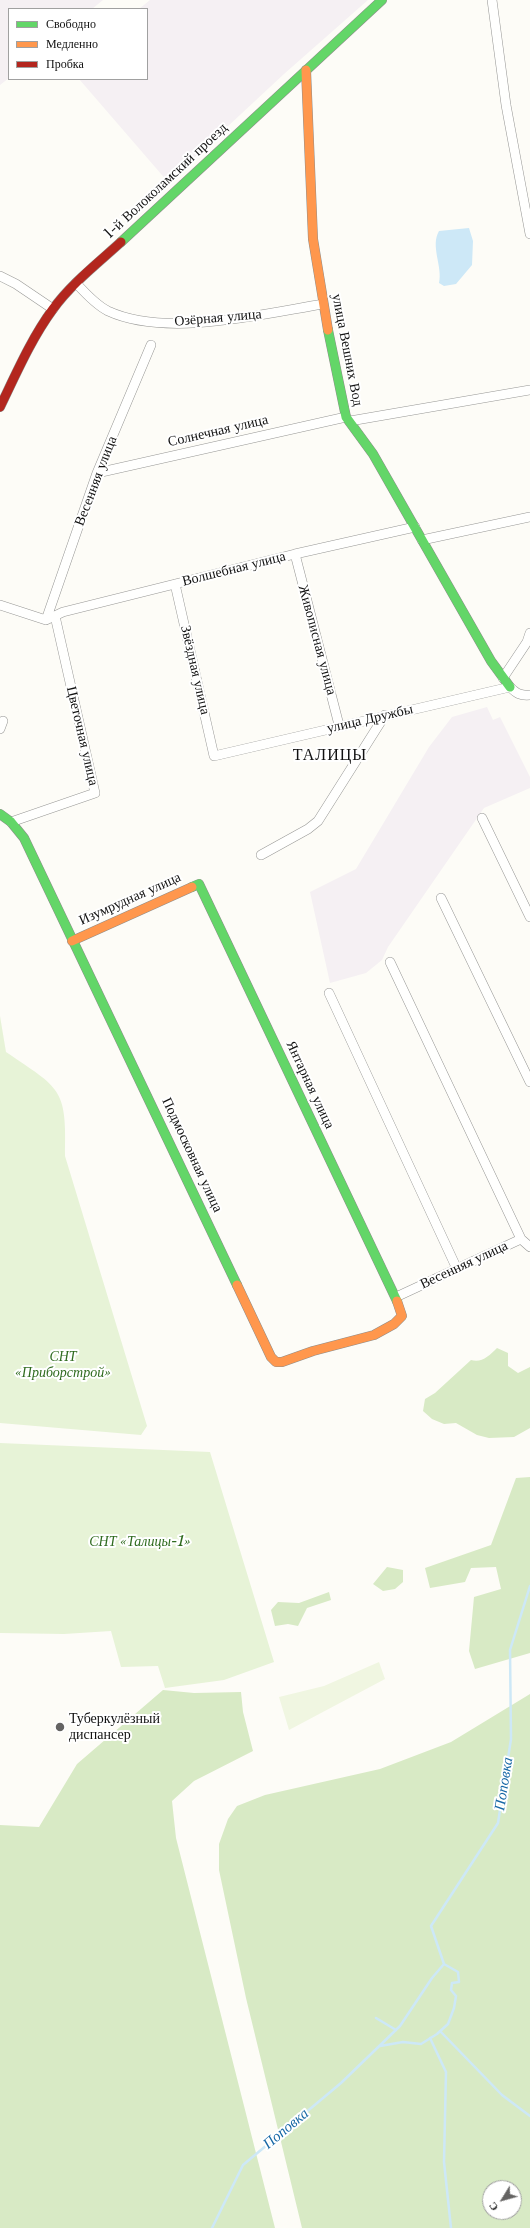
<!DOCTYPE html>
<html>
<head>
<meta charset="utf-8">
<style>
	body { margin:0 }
	#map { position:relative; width:530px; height:2228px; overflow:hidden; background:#fdfcf7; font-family:"Libre Baskerville",serif }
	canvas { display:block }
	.legend { position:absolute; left:8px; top:8px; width:140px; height:72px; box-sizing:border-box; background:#fff; border:1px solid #a0a0a0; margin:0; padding:5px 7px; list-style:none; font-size:12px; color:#111 }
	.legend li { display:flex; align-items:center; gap:8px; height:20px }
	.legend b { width:20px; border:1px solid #a0a0a0 }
	.north { position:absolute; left:482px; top:2180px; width:40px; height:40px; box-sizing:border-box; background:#fff; border:1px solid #a0a0a0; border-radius:50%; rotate:233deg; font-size:11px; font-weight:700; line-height:16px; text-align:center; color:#111 }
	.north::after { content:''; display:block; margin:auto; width:14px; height:18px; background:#646362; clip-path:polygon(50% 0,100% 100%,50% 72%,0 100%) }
</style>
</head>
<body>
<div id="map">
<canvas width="530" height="2228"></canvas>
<ul class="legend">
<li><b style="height:5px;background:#63d668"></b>Свободно</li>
<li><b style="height:5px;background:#ff974d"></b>Медленно</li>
<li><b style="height:5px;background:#b3261e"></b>Пробка</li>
</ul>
<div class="north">С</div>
</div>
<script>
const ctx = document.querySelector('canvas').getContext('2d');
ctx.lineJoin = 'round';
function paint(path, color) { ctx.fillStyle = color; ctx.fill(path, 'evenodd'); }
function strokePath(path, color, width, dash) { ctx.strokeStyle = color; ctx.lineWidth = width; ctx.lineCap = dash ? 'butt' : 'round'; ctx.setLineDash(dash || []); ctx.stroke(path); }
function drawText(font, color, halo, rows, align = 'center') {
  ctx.font = font + ' "Libre Baskerville",serif'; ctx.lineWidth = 4; ctx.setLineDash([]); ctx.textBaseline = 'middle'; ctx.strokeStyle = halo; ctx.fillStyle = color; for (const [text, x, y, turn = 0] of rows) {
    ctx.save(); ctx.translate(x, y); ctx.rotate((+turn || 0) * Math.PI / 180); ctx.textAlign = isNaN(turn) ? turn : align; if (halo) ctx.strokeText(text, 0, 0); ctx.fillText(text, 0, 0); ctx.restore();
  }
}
paint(new Path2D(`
	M0,0H103L92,9H9V78L0,85Z
	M150,0H368L284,74L168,182L79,79H147V9H139Z
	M487,707L493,720L500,717L530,777V788L484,808L388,947L382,960L366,973L330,983L310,892L356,869L429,747L452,717Z`), '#f5f0f3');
paint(new Path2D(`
	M0,1016L6,1052C60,1089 67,1087 65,1156L147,1426L141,1435L0,1423Z
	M0,1443L210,1452L274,1662L224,1680L165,1688L158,1666L121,1667L111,1631L64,1634L0,1633Z`), '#e7f3d7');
paint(new Path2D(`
	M497,1348L508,1353V1366L518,1373L530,1367V1428L514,1437L489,1438L477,1435L456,1423L444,1424L432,1419L423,1411L425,1399L435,1393L471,1360C482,1363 489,1356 497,1348Z
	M530,1477V1653L475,1669L469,1651L474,1597L501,1589L496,1567L471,1568L465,1582L430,1588L425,1568L491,1545L516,1478Z
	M387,1567L403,1570V1582L395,1589L383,1591L373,1584Z
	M329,1592L331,1600L307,1608L298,1626L288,1624L275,1626L271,1610L278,1602L299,1603Z
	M163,1690L194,1693L241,1692L243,1712L253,1751L194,1781L172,1801L176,1838L275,2228H0V1825L39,1827L77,1764Z
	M530,1694V2228H302L246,1998L219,1870V1844L228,1819L237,1806L265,1795L380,1769L451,1742ZM490,2188H514V2212H490Z`), '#d8eac5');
paint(new Path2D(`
	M379,1662L385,1679L289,1730L279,1697L324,1686Z`), '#f0f6e1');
paint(new Path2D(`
	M469,228L473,241L472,265L456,284L444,286L439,283C443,267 430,246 439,231Z`), '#cde8f7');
strokePath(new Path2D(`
	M376,2018L396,2030
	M440,2031L502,2095L530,2116
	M430,2038L446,2072L444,2162L451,2228
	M380,2046L403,2042L421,2044L437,2034L448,2024L454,2008L456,1996L451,1990L452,1983L459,1982L458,1972L444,1964
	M212,2228L243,2165L341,2083L400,2026L432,1978L444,1964L431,1926L498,1823L511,1739L510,1650L530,1586`), '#cde8f7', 2.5);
const street = new Path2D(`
	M492,0L506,105L530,234
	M0,276L16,284L53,309
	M76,283C85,293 96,305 108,311C166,338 262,314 323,304
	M350,421L530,390
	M97,473L346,417
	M422,540L530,517
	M295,554L339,725
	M175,584L214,756L510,687C516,693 520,696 530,695
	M0,605L46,620L63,612L295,554L415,527
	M46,620L97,473L151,345
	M503,678L527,642L530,633
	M0,729L3,721
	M482,818L530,917
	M11,822L95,793L55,616
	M261,855L308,829L318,821L385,715
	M441,898L530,1082
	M390,962L521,1239L530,1247
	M329,993L457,1269
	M396,1297L521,1239`);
const fast = new Path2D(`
	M121,242L382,0
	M328,330L346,417L373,454L491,661L510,687
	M0,814L11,822L24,838L237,1285
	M192,887L199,884L397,1301`);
const slow = new Path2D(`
	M306,70L313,239L328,330
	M72,941L192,887
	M237,1285L271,1357L276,1362H282L313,1351L374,1335L394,1324L402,1316L397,1301`);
const jam = new Path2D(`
	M0,407C16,374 31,339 53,309C71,284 98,263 121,242`);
strokePath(street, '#979795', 10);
strokePath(fast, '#8e8d8b', 10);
strokePath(slow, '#8e8d8b', 10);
strokePath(jam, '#8e8d8b', 10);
strokePath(street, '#fffffe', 9);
strokePath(fast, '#63d668', 9);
strokePath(slow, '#ff974d', 9);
strokePath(jam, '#b3261e', 9);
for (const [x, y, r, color] of [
	[60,1727,5,"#646362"]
]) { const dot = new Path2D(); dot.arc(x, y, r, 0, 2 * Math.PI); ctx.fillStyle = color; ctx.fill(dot); strokePath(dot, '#fff', 1.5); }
drawText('14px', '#111', '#fff', [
	["1-й Волоколамский проезд",166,181,-43],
	["Озёрная улица",218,318,-5],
	["улица Вешних Вод",347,350,79],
	["Солнечная улица",218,431,-13],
	["Весенняя улица",96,481,-69],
	["Волшебная улица",234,569,-14],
	["Живописная улица",317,640,75],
	["Звёздная улица",195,670,77],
	["улица Дружбы",370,719,-13],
	["Цветочная улица",82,736,77],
	["Изумрудная улица",130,899,-24],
	["Янтарная улица",310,1085,65],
	["Подмосковная улица",192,1155,65],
	["Весенняя улица",464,1265,-25]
]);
drawText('italic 14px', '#2f6b1f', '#fff', [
	["СНТ",63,1357],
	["«Приборстрой»",63,1373],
	["СНТ «Талицы-1»",140,1542]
]);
drawText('14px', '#111', '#fff', [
	["Туберкулёзный",69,1719],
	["диспансер",69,1735]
], 'left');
drawText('italic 15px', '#1768a6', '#fff', [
	["Поповка",504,1784,-81],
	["Поповка",286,2129,-40]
]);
ctx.letterSpacing = '1px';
drawText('16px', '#111', '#fff', [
	["ТАЛИЦЫ",330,755]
]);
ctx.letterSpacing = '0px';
</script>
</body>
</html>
